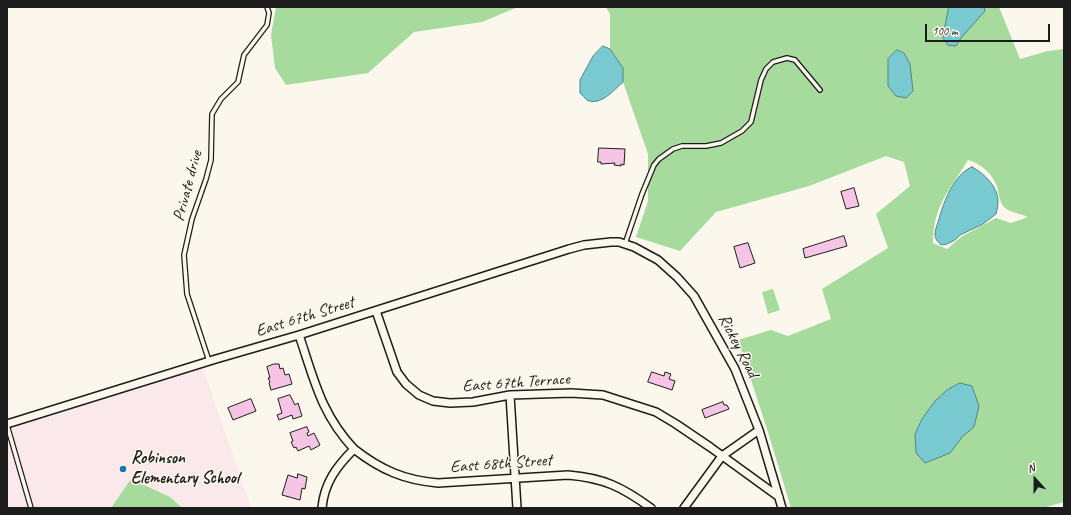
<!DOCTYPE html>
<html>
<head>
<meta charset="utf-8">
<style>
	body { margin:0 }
	#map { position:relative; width:1071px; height:515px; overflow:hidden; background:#fbf7ec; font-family:Caveat,sans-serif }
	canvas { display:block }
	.frame { position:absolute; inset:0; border:8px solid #1c1c1c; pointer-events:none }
	.north { position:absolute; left:1015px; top:459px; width:40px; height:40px; -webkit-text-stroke:3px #fbf7ec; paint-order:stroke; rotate:339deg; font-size:11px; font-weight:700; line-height:16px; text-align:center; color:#1c1c1c }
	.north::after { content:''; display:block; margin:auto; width:14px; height:18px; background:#1c1c1c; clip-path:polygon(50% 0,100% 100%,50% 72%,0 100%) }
	.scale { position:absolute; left:925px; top:24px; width:125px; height:18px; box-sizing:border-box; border:2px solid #1c1c1c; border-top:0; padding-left:5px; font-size:12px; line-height:14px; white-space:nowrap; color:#1c1c1c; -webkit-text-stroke:3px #fbf7ec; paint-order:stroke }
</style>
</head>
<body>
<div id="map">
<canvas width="1071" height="515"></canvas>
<div class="frame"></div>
<div class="north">N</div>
<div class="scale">100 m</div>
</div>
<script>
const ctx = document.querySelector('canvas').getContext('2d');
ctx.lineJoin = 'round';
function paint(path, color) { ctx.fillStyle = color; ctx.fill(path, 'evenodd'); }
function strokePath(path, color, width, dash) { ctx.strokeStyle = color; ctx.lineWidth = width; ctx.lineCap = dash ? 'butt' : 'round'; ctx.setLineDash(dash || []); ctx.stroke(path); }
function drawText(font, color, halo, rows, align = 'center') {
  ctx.font = font + ' Caveat,sans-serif'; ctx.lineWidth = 3; ctx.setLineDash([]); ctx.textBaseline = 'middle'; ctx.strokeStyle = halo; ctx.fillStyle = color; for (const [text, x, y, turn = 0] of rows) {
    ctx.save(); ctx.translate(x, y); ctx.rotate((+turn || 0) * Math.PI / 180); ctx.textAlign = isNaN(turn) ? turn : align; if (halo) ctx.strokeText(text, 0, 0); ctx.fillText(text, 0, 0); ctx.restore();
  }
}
paint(new Path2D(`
	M203,368L251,508H7V430Z`), '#fae8ea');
paint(new Path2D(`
	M276,7H518L482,22L414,32L368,73L286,85L275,68L271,35Z
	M606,7H999L1020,59L1048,51L1064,49V502L1043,508H791L768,432L738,340L771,330L788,336L831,319L822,289L888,248L876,214L910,186L904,162L886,156L809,186L716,212L680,251L636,237L648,201V154L623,82V68L610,49V14ZM968,160C980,163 991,173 996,184C999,191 999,203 1005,208C1011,213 1022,214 1028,217L1011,223L996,218L961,237L947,249L933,243C933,205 950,190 968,160Z
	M773,289L780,310L768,314L762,292Z
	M131,479L170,497L182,508H111Z`), '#a6db9d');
const water = new Path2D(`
	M949,7H984L985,11L961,38L956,46L948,45L943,38Z
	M603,46L610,49L623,68V82C615,89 600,107 587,100C585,98 582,95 580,93V80L593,56Z
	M897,50L904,53L910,64L913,91L906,98L896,96L888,86V59Z
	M972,167C984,173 998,187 998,201C998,206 997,210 996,214L983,224L960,235L955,240L947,244L941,245C937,241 935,239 935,234C935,229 938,223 939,219C944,201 954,174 972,167Z
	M960,383L972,386L979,406L974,427L963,436L950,453L925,463L916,453L915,434L922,419L935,401L947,390Z`);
paint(water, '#79cad0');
strokePath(water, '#548488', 1);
const building = new Path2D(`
	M599,148L625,149L624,165L621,164V166L614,165L615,163L601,164V162H598Z
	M854,188L859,206L846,209L841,192Z
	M844,236L847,246L805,258L803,249Z
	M748,243L755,263L740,268L734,247Z
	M274,364H279L280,369L283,368L285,375L289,374L292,384L271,390L269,383L270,382L268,378H270L267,367Z
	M652,372L664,376L665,372L671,374L669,379L675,381L672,390L648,382Z
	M290,395L295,405L298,403L302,416L293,419L292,415L279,420L277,415L282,413L278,399Z
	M251,399L256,411L233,420L228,408Z
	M723,402L724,405H727L729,409L705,418L702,410Z
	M307,427L309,432L307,433L308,436L314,433L320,445L311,450L309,446L298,451L296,447L294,448L291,442L293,441L290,433Z
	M298,474L307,477L305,489L302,488L300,500L282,495L288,475L297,478Z`);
paint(building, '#f6c5e6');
strokePath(building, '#1c1c1c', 1);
const lane = new Path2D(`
	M625,244L642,194L654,165L659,159L673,149L682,146H706L721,143L742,131L751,122L761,80L766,69L773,62L787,58L795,60L820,90
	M209,361L187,294L184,255L192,219L206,179L211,160L212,114L221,99L238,82L244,55L267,25L269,13L267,7
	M7,425L31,508`);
const street = new Path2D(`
	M376,311L397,372L406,384L419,395L433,401L450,403L473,402L510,395L571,393L603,395L656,412L676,424L710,447L779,497
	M299,335C314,379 321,414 354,449C337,466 324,483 322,508
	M510,395L517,508
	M7,424L216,359L299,335L569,249L584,245L611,242H619L634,247L658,260L677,277L694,296L735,369L759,430L782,508
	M354,449C381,470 404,480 438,483L568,475C604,478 622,487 651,508
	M684,508L722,456L759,430`);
strokePath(lane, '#1c1c1c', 6);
strokePath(street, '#1c1c1c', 10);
strokePath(lane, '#fbf7ec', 3.5);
strokePath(street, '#fbf7ec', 7);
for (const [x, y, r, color] of [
	[123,469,4,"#1f6fb2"]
]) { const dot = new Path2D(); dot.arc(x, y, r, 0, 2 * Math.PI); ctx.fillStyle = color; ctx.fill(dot); strokePath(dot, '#fbf7ec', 1.5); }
drawText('17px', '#1c1c1c', '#fbf7ec', [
	["Private drive",188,186,-75],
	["East 67th Street",305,317,-17],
	["Rickey Road",738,346,63],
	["East 67th Terrace",516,383,-4],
	["East 68th Street",501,464,-4]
]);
drawText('bold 17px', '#1c1c1c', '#fbf7ec', [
	["Robinson",131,459],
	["Elementary School",131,479]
], 'left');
</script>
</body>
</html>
